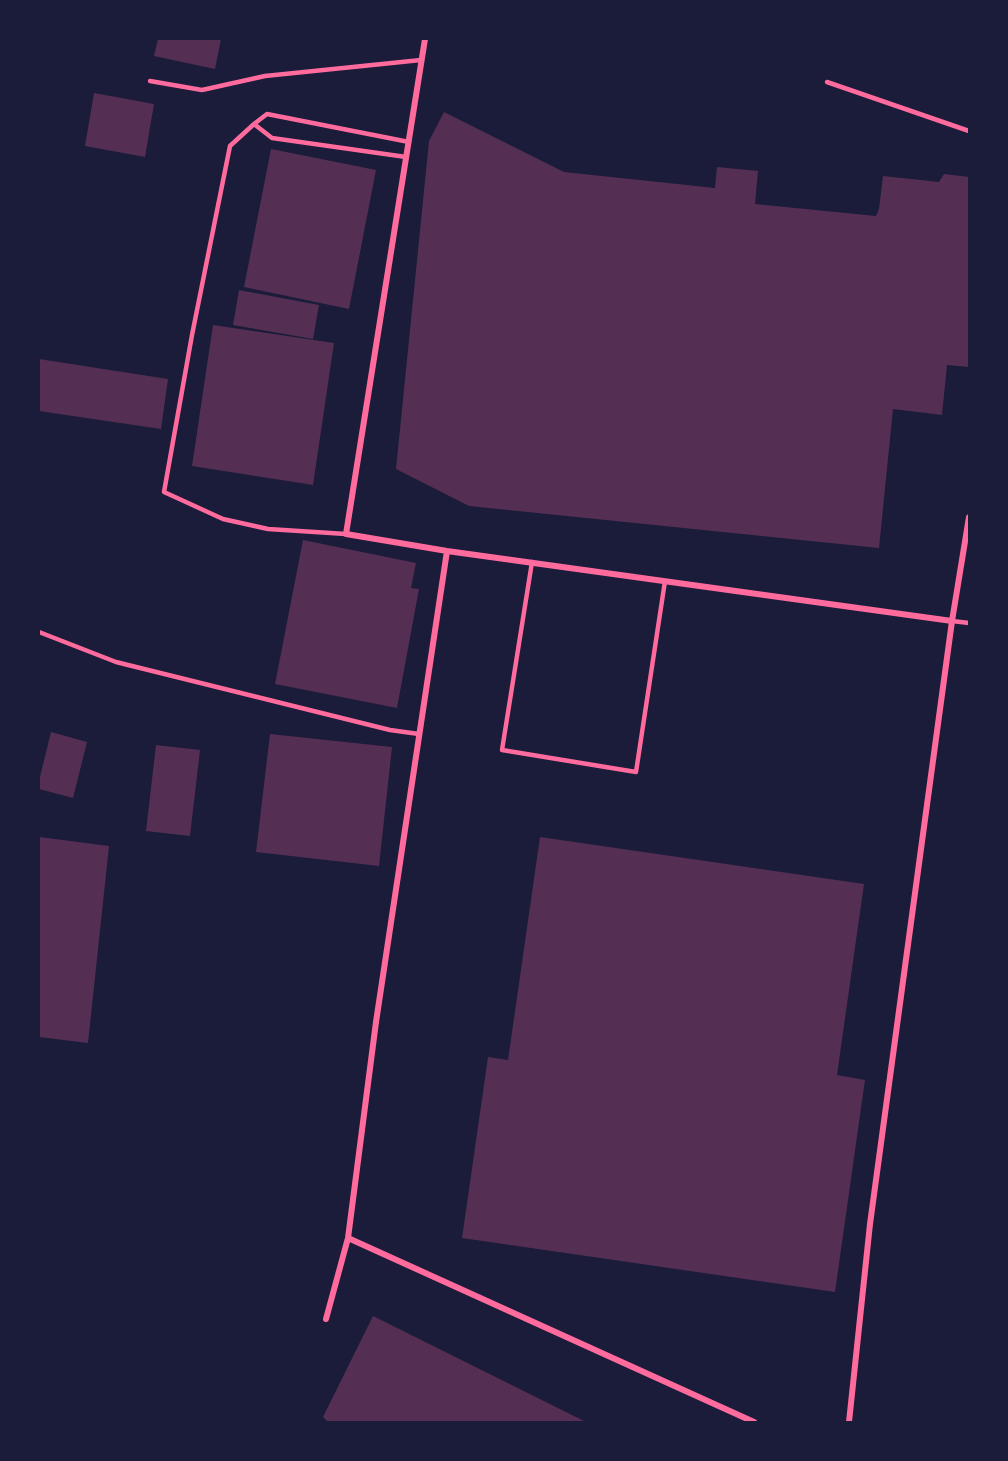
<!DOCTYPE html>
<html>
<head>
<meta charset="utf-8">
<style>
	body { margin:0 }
	#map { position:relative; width:1008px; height:1461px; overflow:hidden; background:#1b1b3a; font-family:Roboto,sans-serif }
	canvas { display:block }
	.frame { position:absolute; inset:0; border:40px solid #1b1b3a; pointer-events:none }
</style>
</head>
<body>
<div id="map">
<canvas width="1008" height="1461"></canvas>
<div class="frame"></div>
</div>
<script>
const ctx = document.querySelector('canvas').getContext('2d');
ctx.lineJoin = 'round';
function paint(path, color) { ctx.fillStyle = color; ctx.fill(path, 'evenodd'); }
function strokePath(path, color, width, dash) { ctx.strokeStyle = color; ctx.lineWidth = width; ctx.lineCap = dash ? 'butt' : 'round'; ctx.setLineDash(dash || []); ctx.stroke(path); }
paint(new Path2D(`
	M158,39H221L215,69L154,56Z
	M94,93L154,104L145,157L85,146Z
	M444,112L564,172L715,188L717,167L758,171L755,204L876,216L879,209L883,176L939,182L944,174L969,177V367L947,365L942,415L893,409L879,548L469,506L396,469L429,141Z
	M271,149L376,170L349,309L244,287Z
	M239,290L319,305L313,339L233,325Z
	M213,325L334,343L313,485L192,466Z
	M39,359L168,379L161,429L39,411Z
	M303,540L416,563L411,588L419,589L397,708L275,684Z
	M51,732L87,742L73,798L39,789V781Z
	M270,734L392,747L379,866L256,852Z
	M156,745L200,750L190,836L146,831Z
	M39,837L109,846L88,1043L39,1037Z
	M540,837L864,884L837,1075L865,1080L835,1292L462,1238L488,1057L508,1060Z
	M373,1316L586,1422H328L323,1417Z`), '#542f53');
strokePath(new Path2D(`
	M150,81L202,90L265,76L421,60
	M827,82L969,131
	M254,124L230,146L192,335L164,492L223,519L268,529L346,534
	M406,157L272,138L254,124L267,114L409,142
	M532,562L502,750L636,772L665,581
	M952,621L969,623
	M39,632L116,662L390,730L419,734`), '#ff6b9d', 4.5);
strokePath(new Path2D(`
	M425,39L346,534L447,551L952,621
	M348,1238L754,1422
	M326,1319L348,1238L376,1022L447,551
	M849,1422L870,1224L952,621L969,517`), '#ff6b9d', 6);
</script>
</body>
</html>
